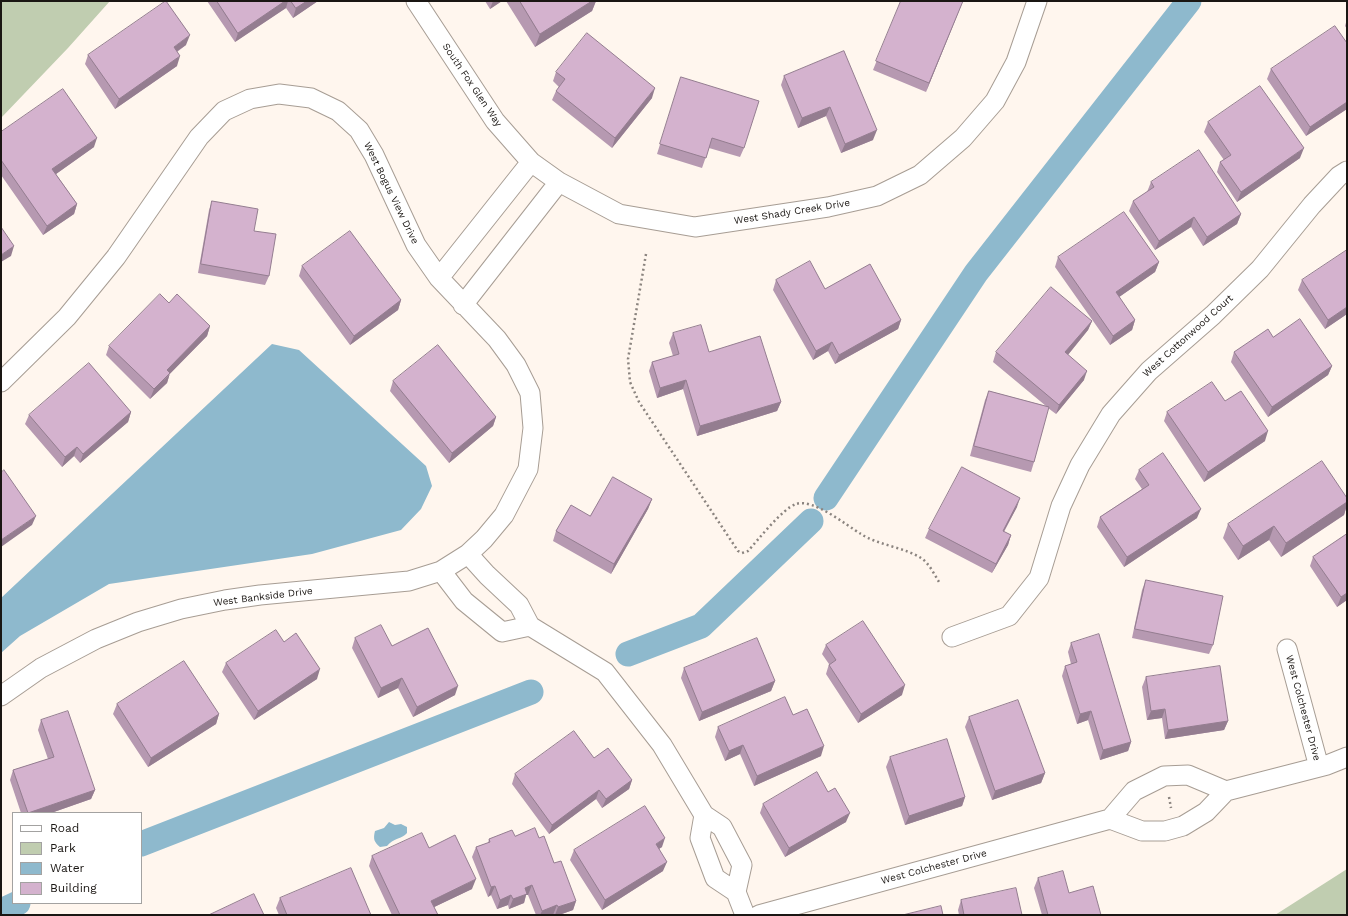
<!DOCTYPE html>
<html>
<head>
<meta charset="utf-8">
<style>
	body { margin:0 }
	#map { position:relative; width:1348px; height:916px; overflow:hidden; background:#fff6ee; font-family:"Work Sans",sans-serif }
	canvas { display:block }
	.frame { position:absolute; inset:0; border:2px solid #1a1613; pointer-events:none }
	.legend { position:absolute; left:12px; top:812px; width:130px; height:92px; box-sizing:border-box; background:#fff; border:1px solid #a3a2a1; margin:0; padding:5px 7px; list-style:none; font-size:12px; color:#1a1613 }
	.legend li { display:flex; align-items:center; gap:8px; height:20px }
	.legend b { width:20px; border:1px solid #a3a2a1 }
</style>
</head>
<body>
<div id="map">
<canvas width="1348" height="916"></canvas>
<div class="frame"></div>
<ul class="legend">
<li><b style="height:5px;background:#fff"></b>Road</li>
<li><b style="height:11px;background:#c0cdb0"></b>Park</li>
<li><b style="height:11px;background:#8eb9cd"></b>Water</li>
<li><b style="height:11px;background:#d4b2ce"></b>Building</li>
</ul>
</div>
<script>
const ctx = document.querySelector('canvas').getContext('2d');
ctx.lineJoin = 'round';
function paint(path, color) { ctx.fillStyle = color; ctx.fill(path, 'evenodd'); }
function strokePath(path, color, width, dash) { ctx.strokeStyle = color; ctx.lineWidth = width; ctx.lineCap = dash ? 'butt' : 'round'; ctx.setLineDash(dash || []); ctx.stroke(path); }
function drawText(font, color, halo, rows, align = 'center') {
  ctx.font = font + ' "Work Sans",sans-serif'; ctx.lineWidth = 3; ctx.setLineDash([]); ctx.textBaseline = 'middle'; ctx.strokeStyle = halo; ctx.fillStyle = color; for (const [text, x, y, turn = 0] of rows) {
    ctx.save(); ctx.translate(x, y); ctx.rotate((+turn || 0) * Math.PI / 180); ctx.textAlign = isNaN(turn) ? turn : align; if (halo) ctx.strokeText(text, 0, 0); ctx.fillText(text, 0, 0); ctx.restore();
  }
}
paint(new Path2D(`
	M1,1H110L68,48L1,118Z
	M1347,869V915H1275Z`), '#c0cdb0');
paint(new Path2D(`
	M272,344L299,350L426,466L432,486L421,509L401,530L312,554L109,584L20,636L1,653V598Z
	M389,822L395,825L401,824L407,827V833C402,839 393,838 387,846L380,847C374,842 373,839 375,831L384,828Z`), '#8eb9cd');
strokePath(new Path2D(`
	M826,498L976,273L1189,1
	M628,654L701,626L811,521
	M141,844L531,692
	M1,911L18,903`), '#8eb9cd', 25);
const street = new Path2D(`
	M416,1L495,121L531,162L559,182L619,214L695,227L828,207L877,196L920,175L963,138L995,101L1016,62L1037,1
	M439,278L531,162
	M463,305L559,182
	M1,382L67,317L116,257L199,137L224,111L250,99L279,94L311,98L338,111L359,130L374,155L416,245L439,278L497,339L516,365L530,393L533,428L528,469L504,515L484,539L468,554L441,571L409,581L260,595L225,600L181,609L138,622L96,639L41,668L1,696
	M441,571L464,601L502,632L530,626L519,605L487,575L468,554
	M530,626L605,672L662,745L704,815L722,827L742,865L736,892L715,878L700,838L704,815
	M952,637L1009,616L1039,578L1061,506L1080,465L1111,414L1149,371L1213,315L1260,269L1312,205L1339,176L1347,171
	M1287,649L1319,767
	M1110,819L1142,831H1165L1183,826L1206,812L1226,791L1327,765L1347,757
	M736,892L745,915
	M759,915L1110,819L1134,791L1164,776L1188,775L1226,791`);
strokePath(street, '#a79d94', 21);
strokePath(new Path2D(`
	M646,254L628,359L630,382L639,402L738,551L742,553L748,551C758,540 783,508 796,504C813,498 846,525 861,534C878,545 906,548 921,558C929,563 934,574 939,582
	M1169,797L1171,808`), '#8b847f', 2.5, [2, 3]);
strokePath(street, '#fff', 19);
paint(new Path2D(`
	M207,1H318L293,18L286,8L235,42Z
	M485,1H502L490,9Z
	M506,1H596L592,11L535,47Z
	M901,1H963L926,92L873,70Z
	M1347,19V29L1345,26Z
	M1347,43V109L1306,136L1267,79L1271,69Z
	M186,45L177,52V66L115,109L85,64L88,55Z
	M844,51L873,140L841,153L826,116L798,128L781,85L784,76Z
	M556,72L652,98L612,148L552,100L556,91L559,87L553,81Z
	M681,77L744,148L740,157L709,148L702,168L657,154Z
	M1208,122L1300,158L1237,202L1217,172L1220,162L1224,160L1204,132Z
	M1,132L94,147L56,174L77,204L74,214L43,235L1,175Z
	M1151,182L1241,214L1237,224L1203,246L1191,227L1155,250L1129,211L1133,201L1147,192Z
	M212,201L254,231L269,276L265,285L198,273L209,210Z
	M1058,257L1159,262L1155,272L1119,297L1135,320L1132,330L1110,345L1055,267Z
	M302,266L401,300L398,310L350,345L299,276Z
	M776,280L825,289L901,320L898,329L835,364L828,351L813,360L773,290Z
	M1302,280L1347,314L1325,329L1298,290Z
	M169,303L210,326L207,336L170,373L167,383L150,399L106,355L109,346Z
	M1092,321L1088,330L1068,355L1084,380L1056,414L1048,408L1034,462L1031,472L970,456L985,400L989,391L1046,406L993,362L996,352Z
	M673,333L709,352L781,402L777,411L697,436L683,389L657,398L649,371L652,362L673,356L669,343Z
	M1273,337L1332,366L1328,375L1268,417L1231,362L1234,352Z
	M393,381L496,417L493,426L449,463L390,391Z
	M1225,401L1265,441L1204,482L1164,421L1167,412Z
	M131,412L128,422L80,463L74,456L62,467L25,424L29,415Z
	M1139,470L1197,518L1124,567L1097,527L1100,517L1142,489L1135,479Z
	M1347,498V505L1344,515L1281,557L1269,540L1238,560L1223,538L1228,524Z
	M652,499L648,509L611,574L553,541L556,531L590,516Z
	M1017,507L1004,532L1011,535L1008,545L992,573L925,538L929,529Z
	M1347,534V600L1337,607L1310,566L1313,557Z
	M1146,580L1213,645L1209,654L1132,638L1142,590Z
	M355,638L392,646L455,695L413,717L398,688L378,698L352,648Z
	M284,642L317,679L254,720L222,672L226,663Z
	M1071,643L1131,742L1128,751L1100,760L1088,720L1077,724L1062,676L1065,666L1071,664L1068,652Z
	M826,645L902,695L858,723L826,674L829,664L822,654Z
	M684,668L775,681L771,691L699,721L681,678Z
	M1146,677L1228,721L1224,730L1165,739L1162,718L1147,720L1142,687Z
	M117,704L219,714L216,724L148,767L113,714Z
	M793,715L821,756L754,786L740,754L725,761L715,737L718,727Z
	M969,717L1045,773L1041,783L992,800L965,727Z
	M41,720L95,790L91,799L51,813H21L10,780L13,770L48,759L38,730Z
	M890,757L965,797L962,806L905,825L886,767Z
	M594,758L632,780L629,789L602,808L596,799L549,834L512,784L515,774Z
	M828,792L846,822L785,857L760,813L763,804Z
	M515,836L539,838L576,901L573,910L559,915H536L528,895H526L524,903L509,909L508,905L497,909L491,895L488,897L472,857L476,847L488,843L489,839Z
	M662,847L659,849L663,871L602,910L570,860L574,850Z
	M429,848L472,889L434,907L438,915H392L369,866L372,856Z
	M1038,878L1069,893L1101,915H1042L1034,888Z
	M280,898L371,915H279L276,908Z
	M961,900L1022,915H959L958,910Z`), '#b699b1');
paint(new Path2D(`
	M285,1H288L286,8L235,42L238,33Z
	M307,1H318L293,18L296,8Z
	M493,1H502L490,9Z
	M592,1H596L592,11L535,47L540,34Z
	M963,1L926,92L929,83Z
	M190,35L186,45L170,56L174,47Z
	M180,56L177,66L115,109L119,99Z
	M655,88L652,98L612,148L615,138Z
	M1347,102V109L1306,136L1310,127Z
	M830,107L826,116L798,128L802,118Z
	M877,130L873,140L841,153L845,144Z
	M97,138L94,147L49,179L52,169Z
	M1304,148L1300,158L1237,202L1241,192Z
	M77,204L74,214L43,235L47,226Z
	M1241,214L1237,224L1203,246L1207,237Z
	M1194,217L1191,227L1155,250L1159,241Z
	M14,246L11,256L1,262V255Z
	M1159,262L1155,272L1112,302L1116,292Z
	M401,300L398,310L350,345L354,336Z
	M1347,307V314L1325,329L1328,320Z
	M901,320L898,329L835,364L839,355Z
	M1135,320L1132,330L1110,345L1113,336Z
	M1092,321L1088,330L1062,362L1065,352Z
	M210,326L207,336L164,380L167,370Z
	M832,342L828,351L813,360L816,351Z
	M1332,366L1328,375L1268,417L1272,407Z
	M1087,371L1084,380L1056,414L1059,405Z
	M170,373L167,383L150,399L154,389Z
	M686,380L683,389L657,398L660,388Z
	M781,402L777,411L697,436L700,426Z
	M131,412L128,422L80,463L83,454Z
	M496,417L493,426L449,463L452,453Z
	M1268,431L1265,441L1204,482L1208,472Z
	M77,447L74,456L62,467L65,457Z
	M1020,498L1017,507L999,540L1003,531Z
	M652,499L648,509L611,574L614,564Z
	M1347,502V505L1344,515L1281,557L1286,543Z
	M1201,509L1197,518L1124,567L1127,557Z
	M36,516L32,525L1,547V540Z
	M1274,526L1269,540L1238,560L1243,546Z
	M1011,535L1008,545L992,573L996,564Z
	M1347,593V600L1337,607L1341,597Z
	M320,669L317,679L254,720L258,711Z
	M402,678L398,688L378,698L381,688Z
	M775,681L771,691L699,721L702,712Z
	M905,685L902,695L858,723L861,714Z
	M458,686L455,695L413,717L417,707Z
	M1165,709L1162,718L1147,720L1151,711Z
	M1091,711L1088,720L1077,724L1080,714Z
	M219,714L216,724L148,767L151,758Z
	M1228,721L1224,730L1165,739L1168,730Z
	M1131,742L1128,751L1100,760L1103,750Z
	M743,745L740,754L725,761L729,751Z
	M824,746L821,756L754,786L757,776Z
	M1045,773L1041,783L992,800L995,791Z
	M632,780L629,789L602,808L606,799Z
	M95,790L91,799L51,813H28Z
	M599,790L596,799L549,834L552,825Z
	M965,797L962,806L905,825L909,816Z
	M850,813L846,822L785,857L789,848Z
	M665,838L662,847L652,853L656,844Z
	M667,862L663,871L602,910L605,900Z
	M476,879L472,889L428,910L431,901Z
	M532,885L528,895H526L524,903L509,909L513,899L525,888Z
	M495,886L491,895L488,897L491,887Z
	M511,895L508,905L497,909L500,900Z
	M576,901L573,910L559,915H555L558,907Z
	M557,905L553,915H540L542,911Z`), '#947d90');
const building = new Path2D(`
	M166,1L190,35L174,47L180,56L119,99L88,55Z
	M217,1H285L238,33Z
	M291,1H307L296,8Z
	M520,1H592L540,34Z
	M901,1H963L929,83L876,61Z
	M1335,26L1347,43V102L1310,127L1271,69Z
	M587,33L655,88L615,138L556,91L565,79L556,72Z
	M844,51L877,130L845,144L830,107L802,118L784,76Z
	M681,77L759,101L744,148L712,138L706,158L660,144Z
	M1260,86L1304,148L1241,192L1220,162L1231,155L1208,122Z
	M63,89L97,138L52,169L77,204L47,226L1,160V132Z
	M1199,150L1241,214L1207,237L1194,217L1159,241L1133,201L1154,187L1151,182Z
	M212,201L258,209L254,231L276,234L269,276L201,264Z
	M1124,212L1159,262L1116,292L1135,320L1113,336L1058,257Z
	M1,227L14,246L1,255Z
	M350,231L401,300L354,336L302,266Z
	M1347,250V307L1328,320L1302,280Z
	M810,261L825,289L870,264L901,320L839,355L832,342L816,351L776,280Z
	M1051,287L1092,321L1065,352L1087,371L1059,405L996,352Z
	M160,294L169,303L177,294L210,326L167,370L170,373L154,389L109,346Z
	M1300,319L1332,366L1272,407L1234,352L1268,329L1273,337Z
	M701,325L709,352L760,336L781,402L700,426L686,380L660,388L652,362L679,354L673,333Z
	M438,345L496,417L452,453L393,381Z
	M89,363L131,412L83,454L77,447L65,457L29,415Z
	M1212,382L1225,401L1241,391L1268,431L1208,472L1167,412Z
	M989,391L1049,407L1034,462L974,446Z
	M1163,453L1201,509L1127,557L1100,517L1149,485L1139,470Z
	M1322,461L1347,498V502L1286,543L1274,526L1243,546L1228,524Z
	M962,467L1020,498L1003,531L1011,535L996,564L929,529Z
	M4,470L36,516L1,540V473Z
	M613,477L652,499L614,564L556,531L571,505L590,516Z
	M1347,534V593L1341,597L1313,557Z
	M1146,580L1223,596L1213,645L1135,629Z
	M863,621L905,685L861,714L829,665L836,660L826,645Z
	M381,625L392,646L428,628L458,686L417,707L402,678L381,688L355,638Z
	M276,630L284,642L296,633L320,669L258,711L226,663Z
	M1099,634L1131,742L1103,750L1091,711L1080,714L1065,666L1077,662L1071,643Z
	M757,638L775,681L702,712L684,668Z
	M184,661L219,714L151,758L117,704Z
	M1220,666L1228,721L1168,730L1165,709L1151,711L1146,677Z
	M785,697L793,715L807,709L824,746L757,776L743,745L729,751L718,727Z
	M1018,700L1045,773L995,791L969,717Z
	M68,711L95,790L28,813L13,770L54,757L41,720Z
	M574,731L594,758L608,748L632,780L606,799L599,790L552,825L515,774Z
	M947,739L965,797L909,816L890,757Z
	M817,772L828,792L835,788L850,813L789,848L763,804Z
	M645,806L665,838L656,844L667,862L605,900L574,850Z
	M535,828L539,838L544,836L554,863L561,861L576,901L558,907L557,905L542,911L532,885L525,888L527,894L513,899L511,895L500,900L495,886L491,887L476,847L490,842L489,839L512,830L515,836Z
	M422,833L429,848L455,835L476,879L431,901L438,915H400L372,856Z
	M351,868L371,915H287L280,898Z
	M1063,871L1069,893L1093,886L1101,915H1048L1038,878Z
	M1016,888L1022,915H964L961,900Z
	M254,894L264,915H209Z
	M941,906L943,915H903Z`);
paint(building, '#d4b2ce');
strokePath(building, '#947d90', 1);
drawText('10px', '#1a1613', '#fff', [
	["South Fox Glen Way",472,85,56],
	["West Bogus View Drive",391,193,64],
	["West Shady Creek Drive",792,212,-9],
	["West Cottonwood Court",1188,336,-42],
	["West Bankside Drive",263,597,-7],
	["West Colchester Drive",1303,708,75],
	["West Colchester Drive",934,867,-15]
]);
</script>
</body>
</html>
